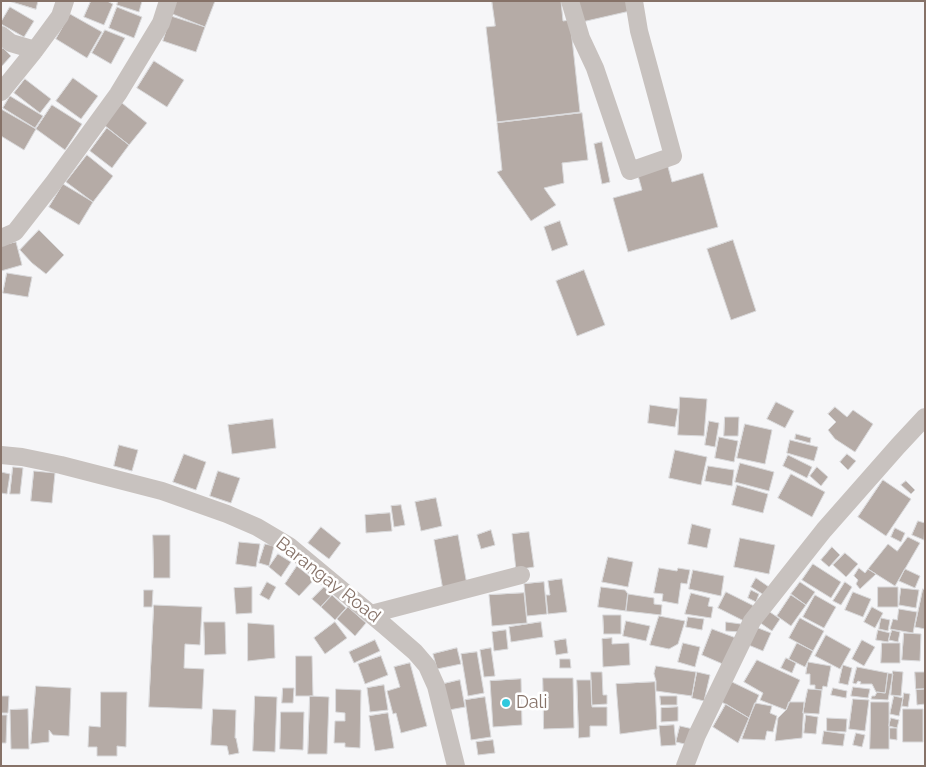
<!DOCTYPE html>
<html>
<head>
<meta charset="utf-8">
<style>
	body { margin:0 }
	#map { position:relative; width:926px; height:767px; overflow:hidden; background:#f6f6f8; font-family:Raleway,sans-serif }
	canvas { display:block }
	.frame { position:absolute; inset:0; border:2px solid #867268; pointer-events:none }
</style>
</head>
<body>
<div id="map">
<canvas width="926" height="767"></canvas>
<div class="frame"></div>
</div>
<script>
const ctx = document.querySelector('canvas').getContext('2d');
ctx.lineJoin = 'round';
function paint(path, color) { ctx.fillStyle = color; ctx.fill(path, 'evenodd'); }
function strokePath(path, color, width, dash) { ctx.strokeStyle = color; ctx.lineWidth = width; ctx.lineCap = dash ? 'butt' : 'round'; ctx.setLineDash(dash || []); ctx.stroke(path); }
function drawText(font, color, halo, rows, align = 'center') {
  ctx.font = font + ' Raleway,sans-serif'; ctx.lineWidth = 5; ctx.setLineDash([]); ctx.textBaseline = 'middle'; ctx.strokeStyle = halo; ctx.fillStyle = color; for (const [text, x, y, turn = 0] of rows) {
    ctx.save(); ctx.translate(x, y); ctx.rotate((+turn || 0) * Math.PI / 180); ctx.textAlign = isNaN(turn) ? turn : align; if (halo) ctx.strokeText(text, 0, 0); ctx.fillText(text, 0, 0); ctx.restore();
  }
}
const building = new Path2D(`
	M9,1H38L36,9Z
	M91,1H107L113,4L104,25L84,17Z
	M118,1H142L139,12L117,5Z
	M174,1H215L205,27L170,13Z
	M492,1H561L563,21L570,20L580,112L497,122L486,27L495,26Z
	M577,1H628L630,11L582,22Z
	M10,7L34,21L24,37L1,24V22Z
	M117,7L142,17L134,38L109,28Z
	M70,14L102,32L87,58L56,39Z
	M171,16L205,27L196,52L163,41Z
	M105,30L125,38L111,64L92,53Z
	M3,48L11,56L1,67V50Z
	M154,61L184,80L167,107L137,88Z
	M73,78L98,96L81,119L56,101Z
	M25,79L51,99L40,113L14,93Z
	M10,96L43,116L35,128L3,108Z
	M122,103L147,123L129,145L104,125Z
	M52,105L82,124L65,150L36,129Z
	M1,109L36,129L24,150L1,136Z
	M582,113L588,160L562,163L564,183L544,188L556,205L531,221L497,172L502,170L497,123Z
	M107,128L129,145L112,168L90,151Z
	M602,142L610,182L602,184L594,144Z
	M87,155L113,176L93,202L66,182Z
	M667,163L672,182L703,173L718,227L628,252L613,198L642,190L637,172Z
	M63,184L93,202L79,225L49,207Z
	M560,221L568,245L552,251L544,227Z
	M39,230L64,255L46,274L32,263L20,250Z
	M733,240L756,311L731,320L707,249Z
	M16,242L22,265L1,271V246Z
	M584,270L605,325L577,336L556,281Z
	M7,273L32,277L28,297L3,293Z
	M680,397L707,399L704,436L678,435Z
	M776,402L794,411L785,428L767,419Z
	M650,405L678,409L675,427L648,423Z
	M835,407L847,417L853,410L873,424L855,452L835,439L828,430L836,422L828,414Z
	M725,417H739L738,436H724Z
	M273,419L276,448L232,454L228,425Z
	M709,421L719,423L715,447L705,445Z
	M745,424L772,430L765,464L737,458Z
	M796,434L811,438L810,443L795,439Z
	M719,437L738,441L734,462L715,458Z
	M790,440L818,447L814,461L787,453Z
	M119,445L138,450L132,471L114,466Z
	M675,450L707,457L701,485L669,478Z
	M184,454L206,462L196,490L173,482Z
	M847,454L856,461L848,470L840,462Z
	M788,455L812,467L807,478L783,466Z
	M740,463L774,472L769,491L735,482Z
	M708,466L734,470L732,486L705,481Z
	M13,467L23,468L20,494H10Z
	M817,467L828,477L821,486L810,476Z
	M34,471L55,473L52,503L31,501Z
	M218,471L240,478L231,503L210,496Z
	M1,472L10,474L7,494L1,493Z
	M791,474L825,492L812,517L778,498Z
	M883,480L911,499L886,536L858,517Z
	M906,481L915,490L911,494L901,485Z
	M737,485L768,494L763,513L732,505Z
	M436,498L442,526L421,531L415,502Z
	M401,505L405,525L394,527L391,506Z
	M390,513L392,531L366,533L365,515Z
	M918,521L925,523L924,540L912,535Z
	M692,524L711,529L707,548L688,544Z
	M321,527L341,543L329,559L308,543Z
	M895,528L905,533L901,542L891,537Z
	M491,530L495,545L481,549L477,535Z
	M529,532L534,567L516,570L512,534Z
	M153,535H170V578H154Z
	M458,535L467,585L443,590L434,540Z
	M908,537L920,543L895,586L868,569L888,544L897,551Z
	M740,538L775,545L769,574L734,567Z
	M239,542L260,544L256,567L236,564Z
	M265,544L274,546L269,566L259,563Z
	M832,547L840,555L829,567L821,560Z
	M845,553L858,564L846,577L833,565Z
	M278,554L291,562L281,577L269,567Z
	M608,557L633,562L628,587L602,582Z
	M813,564L841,582L831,598L802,580Z
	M297,566L314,580L299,596L285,584Z
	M659,568L677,571L678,568L690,570L687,584L681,583L678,604L662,601L663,594L654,593Z
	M859,568L865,573L868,569L876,574L860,589L856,584L858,580L854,576Z
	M905,569L920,576L915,588L899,581Z
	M693,570L724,576L721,596L689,589Z
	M756,578L769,587L764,595L751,587Z
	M562,579L567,612L548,614L546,595H550L548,581Z
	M267,582L276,587L269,600L260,595Z
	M544,582L547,614L527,616L524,584Z
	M800,582L815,592L806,605L791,594Z
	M845,582L852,587L841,605L833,601Z
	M252,587V613L236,614L234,588Z
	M324,587L332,595L321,607L312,599Z
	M601,587L625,590L628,594L626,611L598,607Z
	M878,587H898V607H878Z
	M901,588L919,590L916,608L899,605Z
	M923,589L925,590V629L915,627Z
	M144,590H153L152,607H144Z
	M751,590L759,594L756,602L748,598Z
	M726,592L754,606L746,622L718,608Z
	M853,592L871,599L863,617L845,610Z
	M524,593L527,623L492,626L489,595Z
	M691,593L710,598L708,606L713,607L711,618L685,614Z
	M628,594L654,598V604L662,605L661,615L626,611Z
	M332,595L346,608L335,620L321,607Z
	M791,595L806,605L791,626L777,616Z
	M815,595L836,607L824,628L803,617Z
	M154,605L202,607L200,645L185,644L184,668L204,669L202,709L149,707Z
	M348,607L366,623L355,636L337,619Z
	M872,607L883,613L875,628L864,622Z
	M899,609L917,612L913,633L890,629L893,619L897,620Z
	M767,610L780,619L772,631L759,622Z
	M603,615H621V634H604Z
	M659,616L685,621L678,644L669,649L650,645Z
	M688,617L704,619L702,630L686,627Z
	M800,618L824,631L813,651L789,638Z
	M881,618L890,620L888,631L879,629Z
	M626,621L650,626L646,641L623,636Z
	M204,622H225L226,654L205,655Z
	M335,622L347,638L325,654L314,638Z
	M541,622L543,637L511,642L509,627Z
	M726,622L741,624L740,632L726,631Z
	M248,623L274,625L275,658L248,661Z
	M753,626L771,633L763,651L746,644Z
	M712,629L736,638L725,665L702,655Z
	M506,630L508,649L494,651L492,632Z
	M878,630L890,633L888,642L876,640Z
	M892,630L900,632L898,642L889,640Z
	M904,633L921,634L920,661L902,660Z
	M826,635L851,649L840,669L815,656Z
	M612,638V644L629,643L630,665L603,667L602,639Z
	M566,639L568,653L556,655L554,641Z
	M375,640L380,651L354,663L349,652Z
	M862,640L875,647L864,666L852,659Z
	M683,643L700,647L695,667L678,662Z
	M797,643L813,651L805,667L789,659Z
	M882,643H900V663H881Z
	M457,648L461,664L437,669L433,654Z
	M491,648L495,676L484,677L480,650Z
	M477,652L484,693L468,696L461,654Z
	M296,656H312L313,696H296Z
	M381,656L388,675L365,684L358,664Z
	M786,658L796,663L792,673L781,668Z
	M560,659H570L571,668H560Z
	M757,660L800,680L786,710L760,700L763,693L744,682Z
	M808,662L831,666L827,687L823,686L822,690L815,689V685H810V674H806Z
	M410,663L427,726L401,733L396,713L393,714L387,691L400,687L394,667Z
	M843,665L852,668L848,685L839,683Z
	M656,666L696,672L692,696L656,691V681L654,674Z
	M857,667L888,673L885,693L876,692L872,684H860L861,682L858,681L856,684L853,683Z
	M893,671L903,672L901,696L891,695Z
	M591,672H602L603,695H607V704L592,705Z
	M697,672L710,675L704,701L692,698Z
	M915,672H925V689H916Z
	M888,673L893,674L888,700L871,699L872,696H875L877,692L885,693Z
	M543,678H573L574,728L544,729Z
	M521,679L522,725L493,727L490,681Z
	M460,680L465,707L449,710L443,684Z
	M577,680H591L592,707H607V726H590V737L579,738Z
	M730,681L759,695L749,718L720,701Z
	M655,682L657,729L620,734L616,684Z
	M384,685L388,710L370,712L367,688Z
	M36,686L71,688L69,736L53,735L49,730V742L31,744Z
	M853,687L870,689L868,698L851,696Z
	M283,688H294L293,703H282Z
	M833,688L847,691L846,698L831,695Z
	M336,689L361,690L360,748L345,747V743H334L335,721H345V713L336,712Z
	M808,689L822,690L819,714L803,713Z
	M925,689V704L917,705L916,690Z
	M101,692H127L126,747L117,746V756H97V747H88L89,726L100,727Z
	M904,693L910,694L908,707L902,706Z
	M1,696H9L8,713H1Z
	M255,696L277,697L275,752L253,751Z
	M310,696L329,697L327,754H308Z
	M660,696H677V705H661Z
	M894,696L903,698L899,716L890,714Z
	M485,697L491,737L471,740L465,700Z
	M853,699L869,700L865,731L849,729Z
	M789,702H804L802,738L775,741L778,718L786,710Z
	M871,702H889V749H870Z
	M755,703L772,706L770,713L777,716L773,732L767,731L765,740L742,739Z
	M726,704L749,718L738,743L713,727Z
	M678,707V721L661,722V708Z
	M28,709L29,749H11L10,710Z
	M213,709L236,710L235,738H236L239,753L229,755L227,746L211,745Z
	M903,709H923V742H903Z
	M281,712H304L303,750L280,749Z
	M388,713L394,748L375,751L369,716Z
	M1,715H7L6,743H1Z
	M806,715L818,717L816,734L804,733Z
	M827,718L847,719L846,732L827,731Z
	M891,718L899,720L897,728L889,726Z
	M674,725L676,745L661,746L659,726Z
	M680,726L693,729L689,745L676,742Z
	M890,728H897V740L890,739Z
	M824,731L845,734L843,746L822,744Z
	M856,733L865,735L862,747L853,745Z
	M493,740L495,753L478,755L476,742Z`);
paint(building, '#b5aba6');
strokePath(building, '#d8d8da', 1);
strokePath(new Path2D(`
	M570,1L581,38L595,68L630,171L673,156L639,31L634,1
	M1,35L11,43L35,50
	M1,92L35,50L60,16L65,1
	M1,238L15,232L54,182L118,94L161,23L168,1
	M1,455L22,457L61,465L162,491L227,514L257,527L289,546L385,626L415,652L427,666L436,686L456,766
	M371,614L521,575
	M685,766L697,735L752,621L824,530L898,446L925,417`), '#c8c2bf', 18);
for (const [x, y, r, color] of [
	[506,703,5,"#30c9de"]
]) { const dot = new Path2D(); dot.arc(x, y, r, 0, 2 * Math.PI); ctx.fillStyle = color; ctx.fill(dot); strokePath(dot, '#fff', 2); }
drawText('18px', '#867268', '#fff', [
	["Barangay Road",328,580,38]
]);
drawText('18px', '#867268', '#fff', [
	["Dali",516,703]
], 'left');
</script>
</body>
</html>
